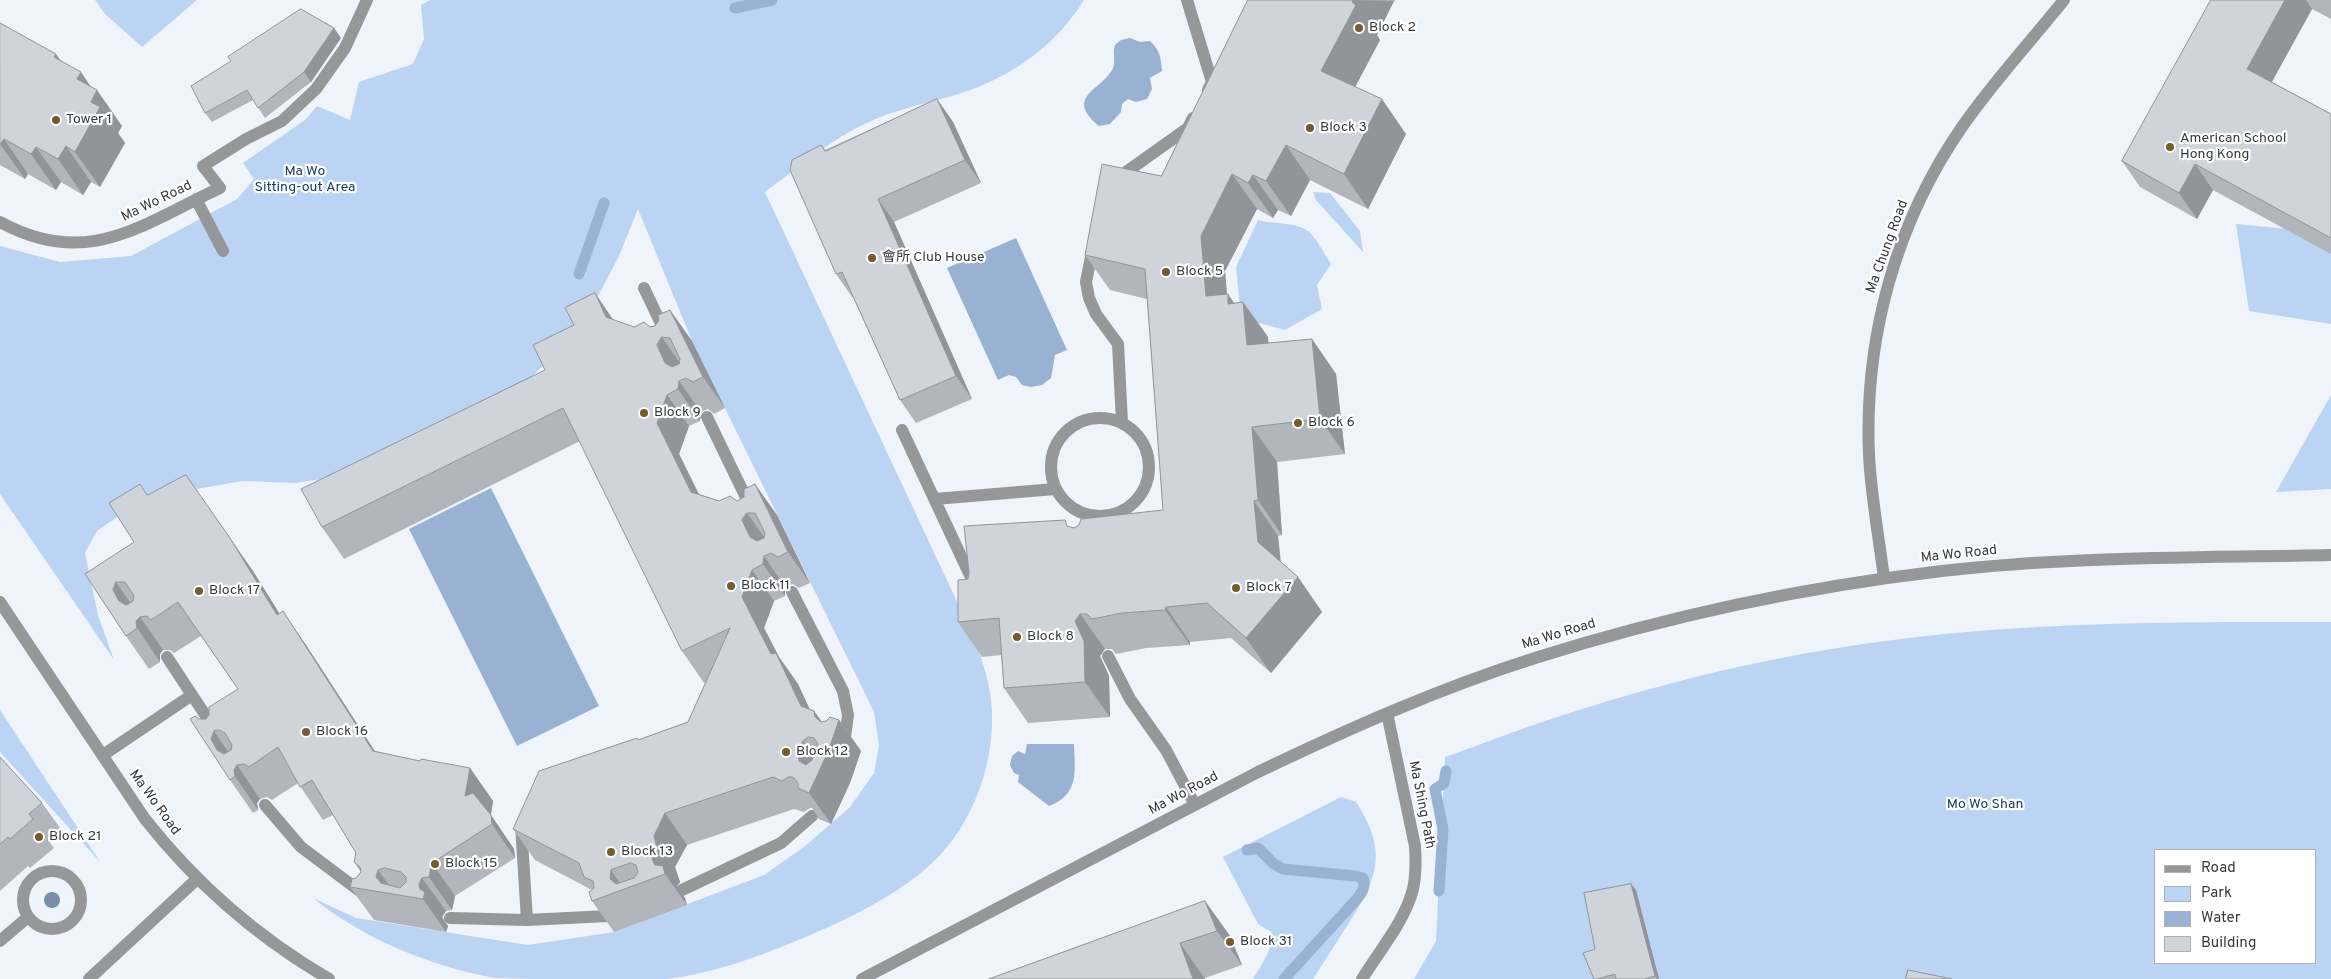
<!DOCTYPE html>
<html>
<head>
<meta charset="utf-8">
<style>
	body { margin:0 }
	#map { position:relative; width:2331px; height:979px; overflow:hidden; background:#eff4fa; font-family:Overpass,sans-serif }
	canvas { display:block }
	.legend { position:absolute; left:2154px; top:849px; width:162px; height:115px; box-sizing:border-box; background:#fff; border:1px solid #afb0b1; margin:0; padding:6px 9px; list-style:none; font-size:15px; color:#383a3d }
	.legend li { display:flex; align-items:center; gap:10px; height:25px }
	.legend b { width:25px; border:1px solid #afb0b1 }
</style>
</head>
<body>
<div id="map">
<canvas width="2331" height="979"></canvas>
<ul class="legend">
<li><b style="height:6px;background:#959799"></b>Road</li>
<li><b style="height:14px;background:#bcd4f4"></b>Park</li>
<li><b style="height:14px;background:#99b1d3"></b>Water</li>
<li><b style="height:14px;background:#cfd3da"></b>Building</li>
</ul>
</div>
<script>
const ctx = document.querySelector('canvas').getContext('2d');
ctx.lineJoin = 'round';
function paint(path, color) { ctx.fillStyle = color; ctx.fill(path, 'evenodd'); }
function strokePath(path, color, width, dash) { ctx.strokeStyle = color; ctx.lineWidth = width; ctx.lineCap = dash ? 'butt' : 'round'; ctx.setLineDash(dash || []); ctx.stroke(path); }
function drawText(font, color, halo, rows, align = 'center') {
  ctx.font = font + ' Overpass,"Noto Sans TC",sans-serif'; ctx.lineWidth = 4.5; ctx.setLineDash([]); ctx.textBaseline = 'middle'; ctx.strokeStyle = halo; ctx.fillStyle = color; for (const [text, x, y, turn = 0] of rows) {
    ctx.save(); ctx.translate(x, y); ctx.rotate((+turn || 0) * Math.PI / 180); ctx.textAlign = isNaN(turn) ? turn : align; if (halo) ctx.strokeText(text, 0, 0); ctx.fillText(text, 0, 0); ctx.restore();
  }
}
paint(new Path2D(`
	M95,0H197L142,47L105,14Z
	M430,0H1084C1053,50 1005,81 949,97C922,104 895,110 869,122C831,139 799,167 765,192L975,640C983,663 991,686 992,711C994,771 969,834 922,872C890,898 852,917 815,933C768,953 718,973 667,979C638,979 606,979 576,979C550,979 520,979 494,978C431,966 363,939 313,898L356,918L528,945L614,932L764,875L805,846L850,807L874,773L879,745L874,712L692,341L638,209L619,256L595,302L564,343L528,381L347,475L296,483L242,481L185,491L120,515L97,531L85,553L98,615L114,660L0,494V246L60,262L131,256L237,199L254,179L243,163L305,120L317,106L350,120L359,82L413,64L424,39L421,5Z
	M1313,192L1330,193L1360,231L1363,252L1316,200Z
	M1258,220C1272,224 1296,222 1308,231C1315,236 1326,256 1331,264L1317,285L1322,309L1285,330L1241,318L1236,267Z
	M2236,224L2323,232L2331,235V324L2249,311Z
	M2331,395V489L2276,492Z
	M2331,622V979H1414L1436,941L1445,757C1488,742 1530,725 1573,712C1659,684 1749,662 1838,648C2001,621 2166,622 2331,622ZM2155,850H2315V963H2155Z
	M0,710L101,863L0,752Z
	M1341,797L1356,802C1388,851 1378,878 1349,923C1337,942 1325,960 1313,979H1253C1261,965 1274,949 1271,932L1258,924L1223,857Z`), '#bcd4f4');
paint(new Path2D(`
	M1130,38L1140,42L1150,41C1160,50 1161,58 1162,71L1150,78L1152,89L1147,99L1136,102L1128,99L1122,104L1121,112L1110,124L1099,126C1063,96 1103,90 1113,68C1116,60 1112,53 1115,45L1121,40Z
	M1016,238L1067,350L1055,355L1051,378L1042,385L1031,387L1022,385L1016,377L1009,375L998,380L947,268Z
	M491,488L599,706L517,746L409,529Z
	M1027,744H1074C1075,772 1079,795 1049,806L1018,782L1019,775L1014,773L1010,765L1012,756L1018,751L1025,754Z`), '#99b1d3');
strokePath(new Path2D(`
	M735,8L772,0
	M579,274L604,203
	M1247,850L1258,848L1274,864L1283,869L1355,876L1363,878C1366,887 1362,893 1356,900L1284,979
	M1439,891L1443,829L1435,789L1444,783L1446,771`), '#99b1d3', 11);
strokePath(new Path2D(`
	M1187,0L1212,82L1208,90
	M1115,180L1188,128L1193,118
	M196,199L223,251
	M0,222C88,270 142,224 220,188L203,166L246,139L282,121L316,89L345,48L367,0
	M1093,247L1086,282L1089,298L1096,314L1118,344L1122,422
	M644,288L666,334
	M707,417L751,508
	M1051 467a49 49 0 1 1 98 0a49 49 0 1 1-98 0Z
	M902,430L975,586
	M935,499L1055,489
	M1884,578C1879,538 1871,496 1869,455C1864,337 1896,221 1964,124C1994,81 2031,41 2064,0
	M792,592L843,691L848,715L844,745
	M0,602L145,819C197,885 257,937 329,979
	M1108,656L1130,699L1166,750L1195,805
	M167,657L192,695
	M103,755L192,695L216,731
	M265,805L301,847L365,895
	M521,825L527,920
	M23 900a29 29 0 1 1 58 0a29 29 0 1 1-58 0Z
	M682,890L781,843L812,816
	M450,918L527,920L608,916
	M0,941L28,917
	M89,979L197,879
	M862,979L1258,772C1348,729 1440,688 1535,658C1668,616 1804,587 1942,571C2071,556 2202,558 2331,555
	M1362,979C1379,951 1405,921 1413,889C1416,875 1416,861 1415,846L1387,713`), '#959799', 12);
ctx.fillStyle = '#7a8ea9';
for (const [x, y] of [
	[52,900]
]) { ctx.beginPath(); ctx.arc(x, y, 8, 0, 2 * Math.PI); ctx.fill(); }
paint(new Path2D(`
	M1248,0H1396L1394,1L1377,35L1380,40L1355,87L1406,134L1368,209L1310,180L1291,216L1278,210L1273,218L1257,209L1225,271L1227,294L1234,303L1243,302L1268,337V343L1312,339L1336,374L1345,454L1277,462L1282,535L1278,536L1281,562L1298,577L1322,612L1271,673L1231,638L1190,642V645L1146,648L1116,654L1112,649H1105L1100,656L1109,676L1110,717L1028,723L1004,688L1001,655L982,657L958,622L968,579L1069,527L1074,528L1163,510L1147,299L1110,290L1085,255L1161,176Z
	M2211,0H2331V19L2312,9L2272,82L2331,114V254L2213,190L2197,219L2140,187L2122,161Z
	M0,23L60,61L91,87L122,126L118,133L125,143L100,187L91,182L83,195L61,182L56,190L28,174L25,179L0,165Z
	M341,38L311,82L265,118L253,100L212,122L205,113Z
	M937,99L953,122L981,183L894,222L972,399L916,423L900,400L853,297H852L836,274L821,145L825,150Z
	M595,293L613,320L634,327L655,326L670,310L692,341L725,408L714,414L708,409L701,412L700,421L689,426L679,454L699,494L719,501H737L777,515L810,583L799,588L793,584L785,587V596L774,601L764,628L779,657L798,684L810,710L814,711L822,722L839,720L861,751L850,783L831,824L819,819L812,808H810L804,812L794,809L687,845L675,867L680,882L677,886L685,898L687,905L614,932L592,901V890L535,860L513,829L638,740L688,722L706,682L704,683L682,651L580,441L344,559L322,527L545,370Z
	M148,495L253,571L279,614L306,645L375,751L420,761L470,768L493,801L491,815L514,849L515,858L455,896L452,910L446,911L442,917L448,926L446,932L374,920L350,887L361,872L360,871L354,862L356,853L333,815L323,820L298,783L272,800L267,797L260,799L257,803L258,810L253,813L230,780L199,719H206L238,689L201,636L174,653L170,650H163L160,654V662L149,669L126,636L85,574L134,542Z
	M0,757L42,803L63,832L50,843L54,848L30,868L28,866L0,891Z
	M1631,884L1636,890L1659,979H1594L1595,949Z
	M1205,901L1230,936L1242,965L1205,978V979H989Z`), '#b2b5bb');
paint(new Path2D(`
	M1353,0L1394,1L1377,35L1380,40L1345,106L1321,71Z
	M2285,0H2306L2312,9L2265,94L2247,69Z
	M334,28L341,38L311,82L304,72Z
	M56,54L81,90L54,57Z
	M81,72L95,93L97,90L122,126L118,133L125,143L100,187L75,152L91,102L77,79Z
	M937,99L953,122L981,183L965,160Z
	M1382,99L1406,134L1368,209L1344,174Z
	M4,139L28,174L25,179L0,144Z
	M1286,145L1310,180L1291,216L1266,181Z
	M66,146L91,182L83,195L58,159Z
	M36,147L61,182L56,190L31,154Z
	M2195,164L2213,190L2197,219L2179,193Z
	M1232,174L1257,209L1225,271L1230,331L1206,296L1201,236Z
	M1253,175L1278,210L1273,218L1248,183Z
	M878,199L894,222L972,399L956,376Z
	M595,293L616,324L606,317Z
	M1228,294L1245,319L1243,302L1268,337L1272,380L1247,345L1228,304Z
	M670,310L692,341L725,408L703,377Z
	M662,337L684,369L679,381L701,412L700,421L678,389L665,363L657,345Z
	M1312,339L1336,374L1345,454L1320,419Z
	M667,395L689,426L679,454L713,523L691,492L657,423Z
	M1252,427L1277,462L1282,535L1258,500Z
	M755,484L777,515L810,583L788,552Z
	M1254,501L1278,536L1282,577L1258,542Z
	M209,508L253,571L301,648L277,615Z
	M747,513L769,544L764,556L785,587V596L763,564L742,520Z
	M752,570L774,601L764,628L779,657L798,684L823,738L801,706L771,654L742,597Z
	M1298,577L1322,612L1271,673L1246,638Z
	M116,582L163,650L160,654V662L119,601L113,590Z
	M1166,607L1190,642V645L1165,610Z
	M283,611L306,645L396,784L373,751Z
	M1080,614L1105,649L1100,656L1109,676L1110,717L1085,682L1075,621Z
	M814,711L833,738L839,720L861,751L850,783L831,824L809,793L799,761L798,754L803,741L821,767Z
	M214,731L260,799L257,803L258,810L217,750L211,739Z
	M470,768L493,801L489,826L465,796Z
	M665,813L687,845L675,867L680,882L677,886L685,898L687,905L665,874L655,865L652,859L654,836Z
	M491,815L514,849L515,858L492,824Z
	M432,863L455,896L452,910L429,877Z
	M378,870L396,895L387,893L376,877Z
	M611,870L624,889L610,879Z
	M422,878L446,911L442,917L448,926L446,932L423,899L419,884Z
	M1631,884L1636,890L1659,979H1657L1655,976Z
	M1205,901L1230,936L1242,965L1217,931Z
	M1180,943L1205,979H1193Z`), '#919499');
const building = new Path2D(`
	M1248,0H1353L1352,2L1356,5L1321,71L1382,99L1344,174L1286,145L1266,181L1253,175L1248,183L1232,174L1201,236L1206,296L1228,294V304L1243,302L1247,345L1312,339L1320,419L1252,427L1258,500L1254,501L1258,542L1298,577L1246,638L1207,603L1166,607L1165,610L1122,613L1092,619L1087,614H1080L1075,621L1084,641L1085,682L1004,688L999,618L958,622V580L968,579L969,573L964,526L1065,520L1067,526L1074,528L1079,525L1081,519L1163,510L1145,269L1085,255L1102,164L1161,176Z
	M2211,0H2285L2247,69L2331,114V238L2195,164L2179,193L2122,161Z
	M301,9L334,28L304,72L258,108L247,90L205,113L191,86L231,61L228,57Z
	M0,23L56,54L54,57L81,72L77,79L97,90L91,102L100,107L75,152L66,146L58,159L36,147L31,154L4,139L0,144Z
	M937,99L965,160L878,199L956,376L900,400L842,272L836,274L790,170L792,160L821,145L825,151Z
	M595,293L606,317L634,327L644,322L650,327L655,326L659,320L658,315L670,310L703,377L693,382L686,378L679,381L678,389L667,395L657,423L691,492L719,501L730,496L737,501L744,497V489L755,484L788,552L778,557L771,553L764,556L763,564L752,570L742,597L771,654L776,653L801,706L814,711L815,717L821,722L826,721L830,717L839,720L828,752L809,793L798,788V783L793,777H788L782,781L773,777L665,813L654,836L658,851L652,859L655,865L663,866L665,874L592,901L589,892L594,888L593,881L584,877L579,863L513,829L539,771L637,738L638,740L688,722L730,628L682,651L563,408L322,527L301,489L545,370L533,345L574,325L565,308ZM662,337L670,338L680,359L679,364L672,367L665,363L657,345ZM747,513H755L765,533L764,538L757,541L750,537L742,520ZM809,737L814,738L818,744L812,760L806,765L799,761L798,754L803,741ZM631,863L636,865L638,872L634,878L616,884L610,879L611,870Z
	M186,475L230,538L277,615L283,611L373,751L420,761L421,759L470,768L465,796L473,793L491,815L492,824L432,863L429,877L422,878L419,884L420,889L425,892L423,899L350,887L352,879L356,878L361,872L360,867L354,862L356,853L312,780L300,787L278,747L249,767L244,764L237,765L234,770L235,776L230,780L190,719L195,716L199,719H206L209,715V707L238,689L178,602L151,620L147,616L140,617L136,621L137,628L126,636L85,574L134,542L109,503L140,484L147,495ZM116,582H125L134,596L133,601L126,605L119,601L113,590ZM219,730L225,733L232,745L231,750L224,754L217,750L211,739L214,731ZM385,868L401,872L406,877V882L400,888L381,883L376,877L378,870Z
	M0,757L42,803L29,814L33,819L10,839L8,837L0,844Z
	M1631,884L1655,976L1645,979H1616L1615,974L1597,979H1594L1583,953L1595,949L1584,893Z
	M1205,901L1217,931L1180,943L1193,979H989Z
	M1908,970L1952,979H1906Z`);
paint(building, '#cfd3da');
strokePath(building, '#919499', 1);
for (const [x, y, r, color] of [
	[1359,28,5,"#775a2e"],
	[56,120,5,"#775a2e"],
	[1310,128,5,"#775a2e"],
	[2170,147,5,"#775a2e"],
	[872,258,5,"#775a2e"],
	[1166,272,5,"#775a2e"],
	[644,413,5,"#775a2e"],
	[1298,423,5,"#775a2e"],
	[731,586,5,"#775a2e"],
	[1236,588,5,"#775a2e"],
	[199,591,5,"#775a2e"],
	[1017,637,5,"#775a2e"],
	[306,732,5,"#775a2e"],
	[786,752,5,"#775a2e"],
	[39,837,5,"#775a2e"],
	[611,852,5,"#775a2e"],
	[435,864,5,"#775a2e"],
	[1230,942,5,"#775a2e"]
]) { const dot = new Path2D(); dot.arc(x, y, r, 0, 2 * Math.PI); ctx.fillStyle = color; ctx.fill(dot); strokePath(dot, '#fff', 2); }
drawText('14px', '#383a3d', '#fff', [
	["Block 2",1369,28],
	["Tower 1",66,120],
	["Block 3",1320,128],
	["American School",2180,139],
	["Hong Kong",2180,155],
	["會所 Club House",882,258],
	["Block 5",1176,272],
	["Block 9",654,413],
	["Block 6",1308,423],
	["Block 11",741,586],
	["Block 7",1246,588],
	["Block 17",209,591],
	["Block 8",1027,637],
	["Block 16",316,732],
	["Block 12",796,752],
	["Block 21",49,837],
	["Block 13",621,852],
	["Block 15",445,864],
	["Block 31",1240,942]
], 'left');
drawText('14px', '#1a3b67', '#fff', [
	["Ma Wo",305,172],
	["Sitting-out Area",305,188],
	["Mo Wo Shan",1985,805]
]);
drawText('14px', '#383a3d', '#fff', [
	["Ma Wo Road",157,202,-26],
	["Ma Chung Road",1888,247,-70],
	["Ma Wo Road",1959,555,-6],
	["Ma Wo Road",1559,635,-17],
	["Ma Wo Road",1184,794,-28],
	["Ma Wo Road",154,803,54],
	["Ma Shing Path",1421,805,79]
]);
</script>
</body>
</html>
